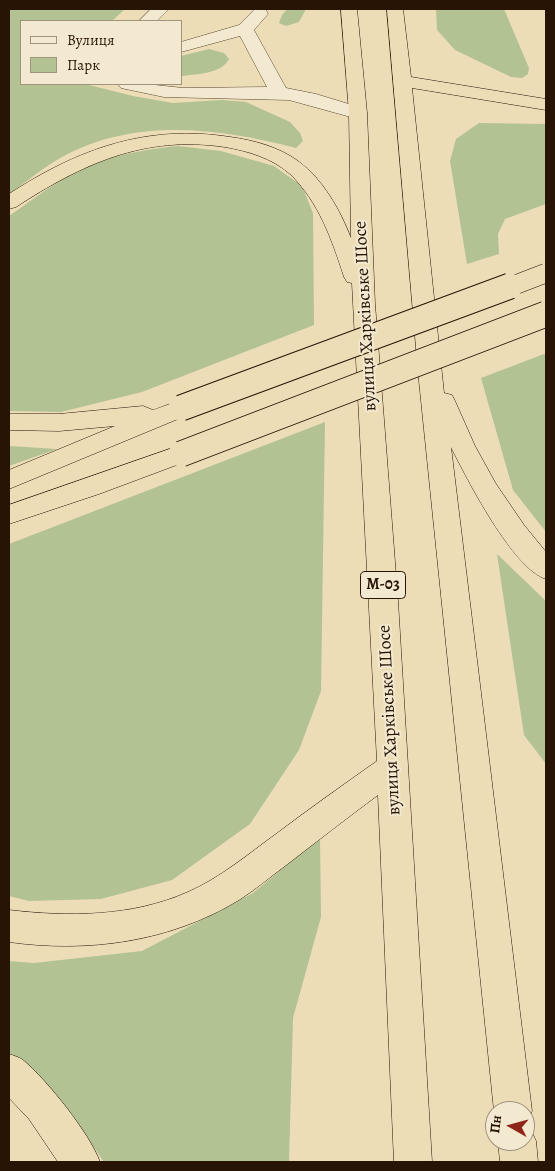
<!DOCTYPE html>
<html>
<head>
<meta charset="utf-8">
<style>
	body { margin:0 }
	#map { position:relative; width:555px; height:1171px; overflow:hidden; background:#edddb7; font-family:Alegreya,serif }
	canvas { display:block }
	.frame { position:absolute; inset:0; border:10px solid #271405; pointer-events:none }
	.legend { position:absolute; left:20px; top:20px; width:162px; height:65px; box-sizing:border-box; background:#f3e9d0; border:1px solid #a1947f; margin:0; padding:6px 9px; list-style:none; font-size:15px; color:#271405 }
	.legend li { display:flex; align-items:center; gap:10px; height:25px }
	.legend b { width:25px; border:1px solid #a1947f }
	.north { position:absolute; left:485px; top:1101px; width:50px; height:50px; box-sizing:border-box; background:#f3e9d0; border:1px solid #a1947f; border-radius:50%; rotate:277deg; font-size:14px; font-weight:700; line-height:20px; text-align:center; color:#271405 }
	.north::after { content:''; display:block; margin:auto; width:18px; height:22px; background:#8f2418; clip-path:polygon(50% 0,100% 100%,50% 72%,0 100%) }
</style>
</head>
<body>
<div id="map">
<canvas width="555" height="1171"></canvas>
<div class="frame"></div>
<ul class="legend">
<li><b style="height:6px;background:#f3e9d0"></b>Вулиця</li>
<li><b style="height:14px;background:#b2c293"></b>Парк</li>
</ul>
<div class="north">Пн</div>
</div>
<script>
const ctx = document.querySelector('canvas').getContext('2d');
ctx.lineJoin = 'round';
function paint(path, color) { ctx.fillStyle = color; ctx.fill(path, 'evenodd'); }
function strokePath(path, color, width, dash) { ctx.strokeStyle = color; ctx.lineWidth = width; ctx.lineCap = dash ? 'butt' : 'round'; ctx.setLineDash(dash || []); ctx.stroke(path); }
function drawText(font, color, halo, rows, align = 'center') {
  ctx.font = font + ' Alegreya,serif'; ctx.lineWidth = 4; ctx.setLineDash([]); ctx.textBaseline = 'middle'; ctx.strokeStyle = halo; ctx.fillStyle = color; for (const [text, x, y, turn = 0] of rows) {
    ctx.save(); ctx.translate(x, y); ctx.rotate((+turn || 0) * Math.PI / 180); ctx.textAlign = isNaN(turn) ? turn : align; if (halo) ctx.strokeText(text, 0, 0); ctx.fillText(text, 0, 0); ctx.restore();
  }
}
paint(new Path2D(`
	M9,9H125L112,21H21V84H85L133,96L173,103L222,100L246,102L290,122L300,133L303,141L296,148C219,128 135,117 62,157C44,167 26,182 9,194Z
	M287,9H306L299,22L286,26L279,23L282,15Z
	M436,9H504L529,68L528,74L522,78L511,77L455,50L437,30Z
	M209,49L224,53L229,59C221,74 197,74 181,76V56Z
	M479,123L546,124V204L505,219L498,234L499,254L467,264L450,161L456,139Z
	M178,146L221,151L274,166L302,186L313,213L314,325L142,392L61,412L9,411V216C29,202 49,187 70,175C103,156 141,150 178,146Z
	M544,354L546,355V532L513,490L481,378Z
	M325,422L321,691L299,750L250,824L172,880L101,899L29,901L9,896V544Z
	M9,446L57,449L9,466Z
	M497,554L546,601V764L524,735Z
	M320,837L321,917L293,1018L289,1162H104L66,1107L9,1055V961L34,963L142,951L253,893Z`), '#b2c293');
const minor = new Path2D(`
	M151,9H169L157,21H139Z
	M260,9L266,10L268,14L254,30L286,88L316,94L365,109L367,113L365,117L358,119L289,100L164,97L121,88L118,84H146L183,88L267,87L240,36L181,52V42L239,25L254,10Z`);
const highway = new Path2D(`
	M341,9H357L367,113L375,304L398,601L432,1162H394L378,795C347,818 316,842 285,866C270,877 255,890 239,900C170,942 88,953 9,942V910C68,917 132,917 188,892C220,878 247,855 276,834C309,809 343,785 377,761L352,283L347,282L344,277C332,240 319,202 290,174C272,158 248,151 225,147C144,135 82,164 16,207L9,209V194C78,149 147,124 230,137C253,140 279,147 298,161C323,179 340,210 351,238L349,113Z
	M387,9H403L411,77L546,99V110L412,88L444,393L452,395L455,401L475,446L496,484L524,525L546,552V579C513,569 467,479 451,447L532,1111L525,1125V1111H495V1113L494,1111L418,371Z
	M181,400L190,402L193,408L190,414L9,489V470L115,426L59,431L9,430V414H59L143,406L153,410Z
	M181,445L190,448L194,454L190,460L99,494L9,524V505Z
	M9,1054C14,1056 19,1057 23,1060C47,1080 90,1134 100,1162H58L29,1119L9,1098Z
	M525,1125L530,1128L536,1141L538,1162H500L498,1141H525Z`);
strokePath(minor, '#584632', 1);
strokePath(highway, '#271405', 1);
paint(minor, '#f3e9d0');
paint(highway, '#edddb7');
const highwayBridgeFar1 = new Path2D(`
	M507,288L546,273`);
const highwayBridge = new Path2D(`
	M181,408L510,286
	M181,454L546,314`);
strokePath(highwayBridgeFar1, '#271405', 20, []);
strokePath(highwayBridge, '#271405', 27, []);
strokePath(highwayBridgeFar1, '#edddb7', 19);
strokePath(highwayBridge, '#edddb7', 25);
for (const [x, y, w] of [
	[383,585,45]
]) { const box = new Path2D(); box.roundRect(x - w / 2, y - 13.5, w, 27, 4); ctx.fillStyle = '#f3e9d0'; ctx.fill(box); strokePath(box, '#271405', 1); }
drawText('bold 16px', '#271405', null, [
	["М-03",383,585]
]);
drawText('18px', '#271405', '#f3e9d0', [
	["вулиця Харківське Шосе",366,316,-93],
	["вулиця Харківське Шосе",390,720,-93]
]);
</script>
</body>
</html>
